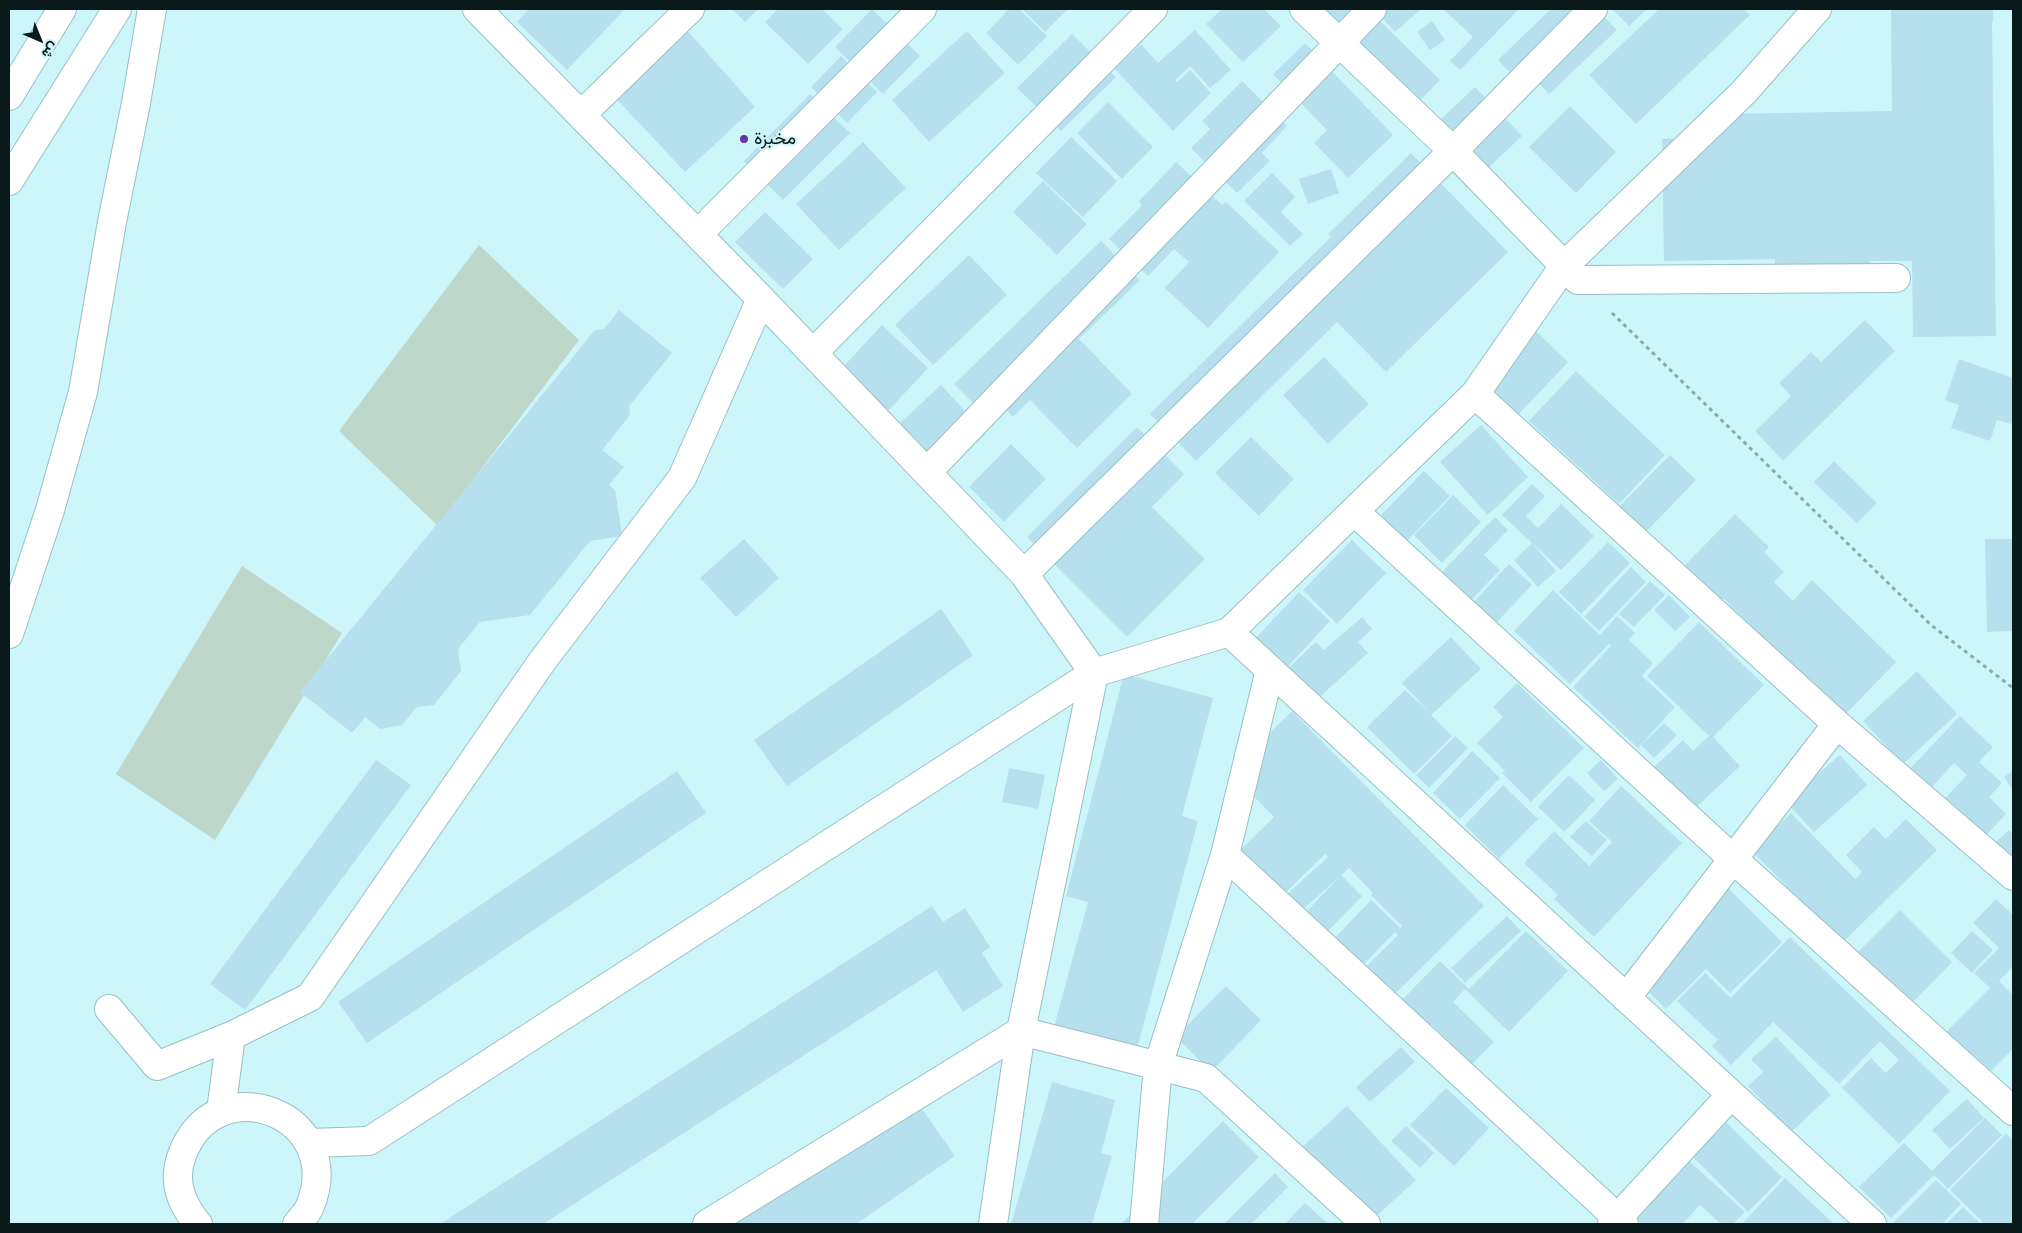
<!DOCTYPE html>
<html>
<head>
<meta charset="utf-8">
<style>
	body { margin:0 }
	#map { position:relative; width:2022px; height:1233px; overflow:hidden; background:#ccf6fa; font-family:Arial,Vazirmatn,sans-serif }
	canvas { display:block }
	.frame { position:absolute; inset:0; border:10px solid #0a1a1b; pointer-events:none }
	.north { position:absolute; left:15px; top:15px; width:50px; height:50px; -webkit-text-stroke:4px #ccf6fa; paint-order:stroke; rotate:136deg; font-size:14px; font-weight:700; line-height:20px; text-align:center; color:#0a1a1b }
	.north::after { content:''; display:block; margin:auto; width:18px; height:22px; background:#0a1a1b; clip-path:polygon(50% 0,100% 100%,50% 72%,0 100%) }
</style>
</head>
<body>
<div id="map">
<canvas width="2022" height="1233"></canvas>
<div class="frame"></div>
<div class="north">ش</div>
</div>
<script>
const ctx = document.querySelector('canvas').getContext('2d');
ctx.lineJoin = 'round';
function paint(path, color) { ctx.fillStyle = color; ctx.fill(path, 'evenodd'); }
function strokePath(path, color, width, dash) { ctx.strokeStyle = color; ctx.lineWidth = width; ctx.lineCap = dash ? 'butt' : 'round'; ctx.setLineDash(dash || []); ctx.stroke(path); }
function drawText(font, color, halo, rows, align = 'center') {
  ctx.font = font + ' Arial,Vazirmatn,sans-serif'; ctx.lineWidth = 4; ctx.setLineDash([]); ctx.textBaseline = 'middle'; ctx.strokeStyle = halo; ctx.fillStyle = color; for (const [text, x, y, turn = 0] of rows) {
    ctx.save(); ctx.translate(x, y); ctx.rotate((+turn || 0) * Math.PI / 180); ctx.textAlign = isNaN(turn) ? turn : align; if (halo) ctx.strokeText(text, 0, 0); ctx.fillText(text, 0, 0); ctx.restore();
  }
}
paint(new Path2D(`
	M479,245L579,340L438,526L339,431Z
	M242,566L342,633L215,840L116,774Z`), '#bdd8cb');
paint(new Path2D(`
	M529,9H625L567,70L517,22Z
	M732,9H758L745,22Z
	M778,9H822L843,29L808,64L765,22Z
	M872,9L920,56L883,94L835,47Z
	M1009,9H1019L1047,36L1018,65L986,33Z
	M1022,9H1068L1045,32Z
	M1220,9H1264L1281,26L1243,62L1206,24L1221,10Z
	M1325,9H1368L1440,80L1402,119L1316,18Z
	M1374,9H1421L1395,32Z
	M1443,9H1519L1460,70L1450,61L1473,37Z
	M1551,9H1596L1617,30L1549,94L1523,67L1513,76L1498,60Z
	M1612,9H1647L1629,26Z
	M1659,9H1744L1750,15L1636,124L1589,75Z
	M1891,9H1993V22H1992L1996,336L1913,337L1912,261H1870V287L1775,281V259L1664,261L1662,139L1719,137V114L1892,111Z
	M670,11L755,107L685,172L598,79Z
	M1432,21L1445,40L1430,50L1417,32Z
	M1195,30L1231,70L1210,88L1190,66L1175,80L1177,82L1190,70L1211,93L1173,131L1114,68L1141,44L1158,63Z
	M967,31L1005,73L929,142L892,100Z
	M1072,34L1116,77L1061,131L1017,88Z
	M1305,43L1393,135L1348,178L1314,143L1327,130L1273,74Z
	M841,56L877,92L847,123L811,87Z
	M1242,81L1287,126L1262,153L1270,161L1237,193L1191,148L1210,129L1202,121Z
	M1475,87L1522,136L1467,188L1421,138Z
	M810,94L850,133L783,200L744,161Z
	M1108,102L1153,147L1122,179L1077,133Z
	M1570,106L1616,152L1576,193L1529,147Z
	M1071,137L1117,181L1083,217L1036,173Z
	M863,142L906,188L839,250L796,204Z
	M1411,153L1508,252L1386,372L1337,322L1196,461L1150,414L1331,237L1328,234Z
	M1176,162L1222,205L1226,202L1279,252L1208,328L1165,288L1189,262L1174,249L1148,276L1109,239L1142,205L1139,201Z
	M1331,169L1339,193L1308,204L1299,179Z
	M1272,173L1295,197L1281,212L1303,234L1290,246L1244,201Z
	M1043,181L1087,224L1057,255L1013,212Z
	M765,212L813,259L783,289L735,242Z
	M1101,241L1140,280L1079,339L1132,394L1077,448L1030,400L1013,417L998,401L985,415L954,384Z
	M969,255L1007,295L933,365L895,325Z
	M619,310L672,353L629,406L630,415L602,450L624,467L609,485L615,490L622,536L590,541L530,615L480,622L458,649L461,671L434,705L417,707L402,725L380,729L365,717L352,733L300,692L595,330L604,329Z
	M1865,320L1895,351L1783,461L1755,431L1791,396L1779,383L1811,352L1821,362Z
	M882,325L928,368L887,412L841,369Z
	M1535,330L1568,362L1515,418L1481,386Z
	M1324,357L1369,404L1328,444L1283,395Z
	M1959,359L2013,378V419L2011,424L1997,420L1990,441L1951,428L1959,405L1945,400Z
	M1576,371L1665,455L1619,504L1529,421Z
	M941,385L986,434L944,473L899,424Z
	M1481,425L1528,477L1488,515L1440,462Z
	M1137,427L1184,474L1152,507L1205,559L1127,637L1027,537Z
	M1251,437L1294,479L1259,516L1215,473Z
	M1011,444L1046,479L1004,522L969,487Z
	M1670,455L1696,480L1642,536L1616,510Z
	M1834,461L1877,503L1857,523L1814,482Z
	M1424,471L1450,496L1407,541L1381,515Z
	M1532,484L1545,496L1526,516L1538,528L1561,504L1594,536L1561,570L1502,515Z
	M1453,495L1481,522L1442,563L1414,535Z
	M1735,514L1769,547L1764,552L1784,572L1774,582L1793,601L1812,580L1896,662L1843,717L1723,598L1721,600L1685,565Z
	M1495,517L1508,530L1484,555L1500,570L1469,602L1440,574Z
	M744,539L779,578L736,617L700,578Z
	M1985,539H2013V631L1987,632Z
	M1352,540L1386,573L1337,624L1303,590Z
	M1608,542L1630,563L1581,614L1559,592Z
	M1532,543L1556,571L1538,587L1514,560Z
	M1509,564L1532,585L1494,625L1472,604Z
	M1631,567L1646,582L1599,631L1584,617Z
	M1650,581L1665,595L1634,627L1619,614Z
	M1553,590L1600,635L1617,616L1635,633L1629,640L1653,663L1642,676L1675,707L1638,748L1573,687L1611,646L1609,644L1570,684L1514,631Z
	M1299,592L1330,621L1282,673L1250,644Z
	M1669,595L1690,617L1675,631L1654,610Z
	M941,609L973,655L787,786L754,740Z
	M1362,617L1372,629L1358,642L1368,653L1315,701L1287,669L1316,642L1324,650Z
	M1699,622L1764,685L1713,737L1740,766L1691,812L1651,770L1683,740L1693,751L1709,736L1647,676Z
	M1451,637L1481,669L1431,715L1452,736L1414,774L1367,727L1405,690L1430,713L1402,683Z
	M1917,671L1957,714L1903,764L1863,721Z
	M1124,674L1213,698L1182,816L1198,821L1137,1049L1054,1027L1088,902L1066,896Z
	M1517,683L1584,748L1531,802L1502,773L1505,771L1477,743L1503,717L1493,707Z
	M1292,711L1484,906L1386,1003L1358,975L1398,935L1395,932L1358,970L1330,943L1371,900L1400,928L1402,926L1371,895L1373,893L1349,868L1298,914L1284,897L1328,857L1325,854L1282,896L1239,851L1274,817L1230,772Z
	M1960,716L1993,747L1979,762L2002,783L1989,797L2006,814L1979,843L1938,806L1967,775L1954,763L1925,795L1904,775Z
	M1664,723L1677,735L1654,758L1641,745Z
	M1455,736L1468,748L1429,788L1416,775Z
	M1472,751L1500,778L1460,819L1433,793Z
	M1840,755L1867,785L1814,832L1786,802Z
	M376,760L411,785L245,1010L210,984Z
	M1601,760L1618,779L1604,791L1587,773Z
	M1009,768L1045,775L1038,809L1002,802Z
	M677,771L706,813L367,1043L338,1002Z
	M2013,771V790L2004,777Z
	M1569,775L1595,800L1564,832L1538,807Z
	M1503,785L1538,819L1499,859L1465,825Z
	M1621,786L1682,843L1594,937L1554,899L1558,895L1524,863L1554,831L1589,866L1612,842L1589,821Z
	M1791,813L1855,879L1862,872L1846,855L1874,827L1886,839L1906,819L1937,850L1842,943L1752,851Z
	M1586,821L1607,840L1592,856L1570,837Z
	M2009,830L2013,835V877L1988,849Z
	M1341,875L1362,896L1328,931L1307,911Z
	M1723,883L1782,942L1730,993L1706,969L1666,1009L1632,975Z
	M1996,899L2013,915V966L1999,981L2013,995V1049L1986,1076L1944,1034L1990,988L1974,973L1999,948L1973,923Z
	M932,906L943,922L965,908L990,947L982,953L1003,986L963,1012L936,970L543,1224H440Z
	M1900,910L1952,962L1909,1006L1856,954Z
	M1507,916L1521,931L1465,983L1451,968Z
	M1526,931L1568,971L1509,1032L1465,989L1453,1002L1494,1042L1472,1064L1431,1024L1423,1033L1396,1006L1440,961L1469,989Z
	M1972,931L1993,950L1972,973L1951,953Z
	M1790,937L1950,1091L1899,1144L1842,1088L1871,1058L1886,1073L1899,1060L1880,1041L1839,1084L1773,1022L1731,1065L1712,1046L1718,1040L1677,1001L1705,973L1731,998Z
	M1226,986L1261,1020L1211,1072L1176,1037Z
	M1776,1037L1831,1095L1791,1132L1748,1086L1763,1072L1751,1059Z
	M1401,1047L1415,1062L1370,1102L1356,1087Z
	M1052,1082L1115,1100L1101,1153L1112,1156L1092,1224H1011Z
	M1446,1088L1489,1128L1454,1166L1410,1125Z
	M913,1096L955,1156L856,1224H728Z
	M1967,1099L1984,1118L1950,1149L1932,1130Z
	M1347,1106L1416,1180L1371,1221L1302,1147Z
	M1985,1118L2002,1135L1948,1189L1934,1175L1891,1218L1859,1187L1904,1143L1932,1171Z
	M1724,1120L1782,1177L1748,1212L1690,1154Z
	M1223,1121L1259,1157L1192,1224H1121Z
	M1406,1126L1434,1153L1420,1168L1391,1141Z
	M2006,1134L2013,1140V1224H1985L1950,1190Z
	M1679,1152L1745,1212L1733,1224H1721L1700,1205L1682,1224H1642L1626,1210Z
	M1275,1173L1288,1187L1251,1224H1224Z
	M1785,1178L1834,1224H1742Z
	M1936,1180L1961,1204L1942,1224H1892Z
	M1305,1203L1328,1224H1285Z
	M1963,1207L1981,1224H1946Z`), '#b7e0ef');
const minor = new Path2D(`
	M477,9L761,299L1024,574L1094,673L1021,1031L993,1224
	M1304,9L1453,151L1578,280L1896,278
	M9,96L62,9
	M581,115L690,9
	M9,181L117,9
	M698,234L922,9
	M813,353L1153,9
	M1475,394L1837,724L2013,876
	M927,472L1372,9
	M1354,511L1733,859L2013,1111
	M1024,574L1453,151L1593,9
	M1229,632L1872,1224
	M9,634L50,510L83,392L112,222L136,103L152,9
	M1225,855L1624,1224
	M1626,998L1837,724
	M109,1009L157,1066L231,1036L310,997L543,660L682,478L761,299
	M221,1111L231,1036
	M310,1143L369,1141L1094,673L1229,632L1475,394L1564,266L1744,92L1817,9
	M198,1224C181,1204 172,1181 182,1155C216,1064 347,1115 310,1206C308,1212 302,1218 297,1224
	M707,1224L1021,1031L1206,1078L1366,1224
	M1144,1224L1158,1066L1225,855L1270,670
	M1612,1224L1731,1095`);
strokePath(minor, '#98c0c4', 30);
strokePath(new Path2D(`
	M1612,313L1931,625L2013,688`), '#8aabae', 3, [4, 4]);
strokePath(minor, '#fff', 28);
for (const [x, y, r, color] of [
	[744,139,5,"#6834ab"]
]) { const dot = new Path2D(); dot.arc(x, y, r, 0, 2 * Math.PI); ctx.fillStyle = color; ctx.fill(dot); strokePath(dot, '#ccf6fa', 2); }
drawText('18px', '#0a1a1b', '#ccf6fa', [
	["مخبزة",754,139]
], 'left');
</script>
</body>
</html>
